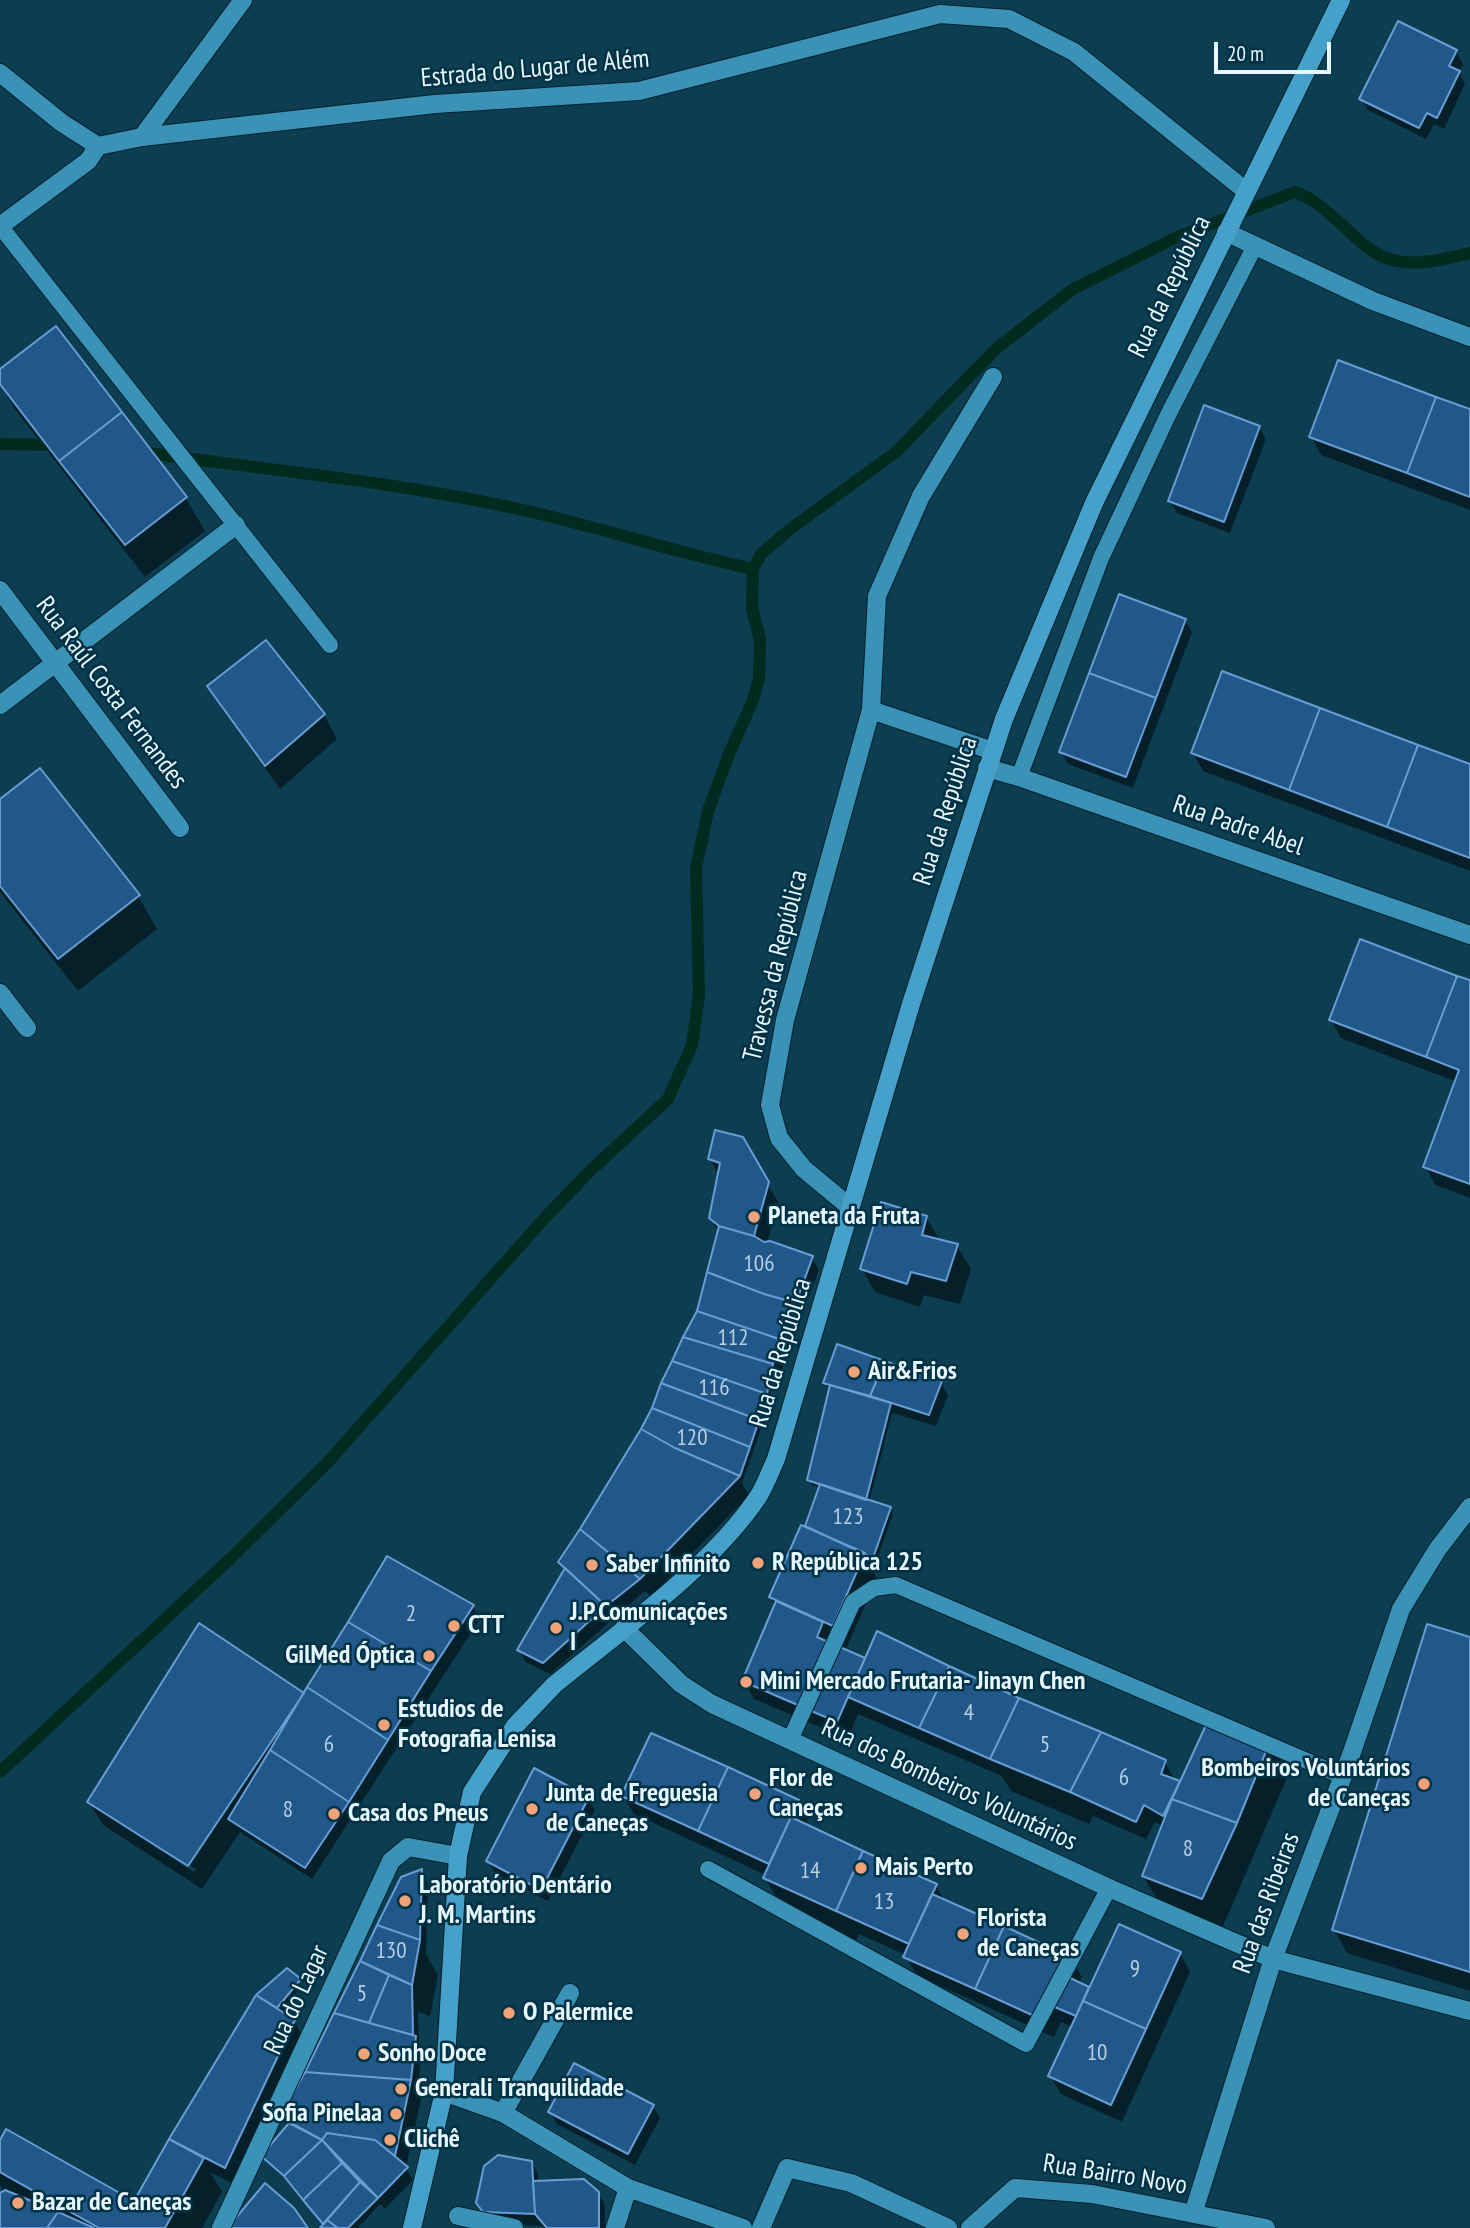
<!DOCTYPE html>
<html>
<head>
<meta charset="utf-8">
<style>
	body { margin:0 }
	#map { position:relative; width:1470px; height:2228px; overflow:hidden; background:#0c3d50; font-family:"PT Sans Narrow",sans-serif }
	canvas { display:block }
	.scale { position:absolute; left:1214px; top:42px; width:117px; height:32px; box-sizing:border-box; border:4px solid #e7f7ff; border-top:0; padding-left:9px; font-size:21px; line-height:24px; white-space:nowrap; color:#e7f7ff; -webkit-text-stroke:5px #003245; paint-order:stroke }
</style>
</head>
<body>
<div id="map">
<canvas width="1470" height="2228"></canvas>
<div class="scale">20 m</div>
</div>
<script>
const ctx = document.querySelector('canvas').getContext('2d');
ctx.lineJoin = 'round';
function paint(path, color) { ctx.fillStyle = color; ctx.fill(path, 'evenodd'); }
function strokePath(path, color, width, dash) { ctx.strokeStyle = color; ctx.lineWidth = width; ctx.lineCap = dash ? 'butt' : 'round'; ctx.setLineDash(dash || []); ctx.stroke(path); }
function drawText(font, color, halo, rows, align = 'center') {
  ctx.font = font + ' "PT Sans Narrow",sans-serif'; ctx.lineWidth = 5; ctx.setLineDash([]); ctx.textBaseline = 'middle'; ctx.strokeStyle = halo; ctx.fillStyle = color; for (const [text, x, y, turn = 0] of rows) {
    ctx.save(); ctx.translate(x, y); ctx.rotate((+turn || 0) * Math.PI / 180); ctx.textAlign = isNaN(turn) ? turn : align; if (halo) ctx.strokeText(text, 0, 0); ctx.fillText(text, 0, 0); ctx.restore();
  }
}
paint(new Path2D(`
	M1398,23L1456,52L1463,64L1459,72L1465,84L1444,129L1434,124L1426,139L1368,110L1361,98Z
	M56,329L186,498L205,531L145,577L14,408L0,383V372Z
	M1470,411V510L1321,455L1311,436Z
	M1259,427L1266,439L1230,533L1177,513L1170,501Z
	M1185,620L1192,632L1133,788L1068,764L1061,752Z
	M209,686L324,715L337,739L280,789L223,710Z
	M1193,753L1470,766V871L1203,771Z
	M0,802L138,896L157,929L78,991L0,892Z
	M1470,982V1198L1435,1185L1425,1166L1457,1082L1341,1038L1331,1020Z
	M742,1139L778,1202L767,1244L812,1258L819,1270L802,1314L797,1312L784,1347L788,1354L780,1375L775,1373L762,1426L742,1483L749,1495L651,1596L645,1591L550,1674L526,1662L519,1650L565,1570L560,1562L643,1429L699,1312L719,1233L710,1218L719,1176L710,1159Z
	M926,1217L940,1240L957,1246L971,1269L960,1304L924,1295L920,1307L875,1292L862,1269Z
	M825,1383H941L948,1395L936,1426L892,1413L869,1503L890,1508L893,1514L876,1562L865,1557L877,1578L845,1651L866,1660L1018,1699L1165,1762L1175,1781L1180,1783L1270,1740L1289,1773L1221,1931L1163,1909L1143,1876L1162,1826L1155,1822L1146,1839L1093,1816L1089,1824L1011,1791L1002,1776L858,1714L848,1739L754,1699L744,1681L776,1606L770,1597L806,1529L820,1488L812,1485L809,1479L831,1391Z
	M473,1607L480,1619L312,1879L240,1832L202,1889L103,1825L89,1802ZM107,1812L196,1869L194,1872L107,1816Z
	M1470,1639V1991L1347,1953L1334,1930Z
	M623,1796L797,1801L808,1819L805,1826L936,1885L945,1902L1071,1959L1082,1977L1079,1983L1090,1989L1180,1953L1190,1972L1122,2122L1061,2094L1050,2076L1073,2027L1061,2022L1054,2037L916,1975L906,1955L859,1934L855,1943L784,1911L765,1878L766,1875L634,1814ZM792,1810H796L789,1826L785,1824Z
	M588,1798L595,1810L548,1901L495,1873L488,1861Z
	M421,1872L428,1883L426,1954L438,1975L430,2017L418,2011L419,2044L422,2050L417,2093L421,2099L406,2168L413,2180L385,2209L380,2204L358,2228H322L325,2225L289,2182L266,2162L263,2157L288,2127L282,2117L402,1878Z
	M287,1971L302,1985L281,2013L294,2021L305,2040L236,2185L210,2172L222,2192L202,2228H0V2196L4,2193L0,2185V2143L135,2203L171,2139L257,1996Z
	M653,2106L660,2118L635,2165L557,2124L550,2112Z
	M531,2162L538,2174V2182L598,2193L605,2205V2228H545L543,2226L492,2224L478,2203Z`), '#0007');
strokePath(new Path2D(`
	M0,444L63,445
	M140,452C269,470 400,482 527,511C603,528 677,553 753,569
	M0,1772L230,1559L328,1462L542,1221L590,1171L668,1099L692,1045L699,995L696,868L708,811L729,754L753,700L759,678L760,640L752,608L753,569L761,554L789,530L896,452L997,348L1073,289L1177,237L1295,192C1313,198 1324,209 1339,222C1349,231 1359,242 1371,250C1401,271 1438,261 1470,253`), '#022b1f', 12);
const building = new Path2D(`
	M1398,21L1457,50L1449,66L1460,71L1437,118L1427,113L1419,128L1359,99Z
	M56,326L122,412L59,461L0,384V369Z
	M1338,360L1436,397L1407,473L1309,437Z
	M1436,397L1470,409V497L1407,473Z
	M1204,405L1260,426L1224,522L1168,501Z
	M122,412L187,497L125,545L59,461Z
	M1119,594L1186,619L1156,698L1089,673Z
	M266,640L325,714L265,766L207,686Z
	M1222,671L1320,708L1289,790L1191,753Z
	M1089,673L1156,698L1126,777L1059,752Z
	M1320,708L1418,745L1387,827L1289,790Z
	M1418,745L1470,764V858L1387,827Z
	M40,768L140,895L58,959L0,886V799Z
	M1360,939L1457,976L1426,1057L1329,1020Z
	M1457,976L1470,980V1184L1423,1167L1459,1070L1426,1057Z
	M715,1130L743,1137L769,1182L754,1236L719,1226L709,1218L720,1163L708,1159Z
	M881,1202L927,1216L922,1235L958,1244L946,1281L911,1272L907,1284L860,1269Z
	M719,1226L754,1236L764,1242L770,1241L813,1256L796,1303L764,1294L707,1272Z
	M707,1272L764,1294L796,1303L782,1340L697,1311Z
	M697,1311L782,1340L773,1364L683,1337Z
	M683,1337L773,1364L767,1394L672,1361Z
	M837,1344L885,1361L870,1396L823,1383Z
	M672,1361L767,1394L759,1420L661,1383Z
	M885,1361L942,1381L929,1415L870,1396Z
	M661,1383L759,1420L750,1447L652,1408Z
	M830,1385L891,1403L866,1500L807,1480Z
	M652,1408L750,1447L740,1476L675,1448L641,1429Z
	M641,1429L675,1448L740,1476L640,1579L580,1529Z
	M820,1484L891,1507L873,1558L805,1526Z
	M801,1525L865,1553L833,1626L769,1597Z
	M580,1529L640,1579L606,1606L558,1562Z
	M387,1556L474,1605L431,1671L348,1622Z
	M565,1568L606,1606L543,1663L517,1650Z
	M776,1601L823,1622L817,1637L865,1658L837,1722L742,1681Z
	M348,1622L431,1671L388,1740L307,1687Z
	M199,1623L304,1693L188,1866L87,1802Z
	M1427,1624L1470,1637V1972L1332,1930Z
	M877,1631L949,1666L919,1728L848,1697Z
	M949,1666L1019,1698L990,1759L919,1728Z
	M307,1687L388,1740L349,1802L270,1750Z
	M1019,1698L1101,1732L1070,1792L990,1759Z
	M1212,1712L1271,1739L1237,1823L1172,1799Z
	M1101,1732L1166,1760L1161,1774L1180,1781L1163,1816L1144,1805L1136,1822L1070,1792Z
	M651,1733L728,1767L698,1831L621,1796Z
	M270,1750L349,1802L305,1868L228,1819Z
	M728,1767L799,1800L769,1864L698,1831Z
	M534,1768L589,1797L541,1890L486,1861Z
	M1172,1799L1237,1823L1202,1899L1142,1876Z
	M791,1817L863,1851L836,1911L763,1878Z
	M863,1851L937,1884L909,1944L836,1911Z
	M422,1869L420,1940L377,1925L401,1877Z
	M932,1894L1004,1926L975,1989L903,1957Z
	M1119,1924L1181,1952L1146,2029L1083,2001Z
	M377,1925L420,1940L412,1985L360,1961Z
	M1004,1926L1072,1958L1064,1975L1089,1987L1076,2016L1050,2005L1043,2020L975,1989Z
	M360,1961L389,1975L369,2023L334,2013Z
	M287,1968L301,1979L277,2008L256,1995Z
	M389,1975L412,1985L413,2035L369,2023Z
	M256,1995L295,2020L225,2168L169,2139Z
	M1083,2001L1146,2029L1111,2105L1048,2076Z
	M334,2013L416,2036L411,2080L305,2072Z
	M574,2063L654,2105L628,2154L548,2112Z
	M305,2072L411,2080L395,2156L375,2140L327,2133L322,2140L280,2117Z
	M289,2123L322,2140L284,2176L261,2156Z
	M6,2129L134,2201L169,2139L204,2158L165,2228H99L0,2172V2140Z
	M327,2133L375,2140L408,2167L378,2198L322,2140Z
	M322,2140L342,2163L303,2200L284,2176Z
	M498,2155L532,2161L535,2214L483,2212L476,2203L484,2166Z
	M342,2163L360,2182L323,2224L303,2200Z
	M584,2179L599,2192V2228H547L535,2214L533,2181Z
	M360,2182L378,2198L348,2228H338L327,2220Z
	M265,2183L294,2208L308,2228H232L229,2226Z
	M5,2190L58,2212L47,2228H0V2193Z
	M58,2212L94,2228H47Z
	M327,2220L338,2228H320Z`);
paint(building, '#215889');
strokePath(building, '#679ed5', 2);
const service = new Path2D(`
	M0,226L330,645
	M1019,777L1101,558L1169,413L1255,246
	M790,1740L853,1602L874,1588L896,1585L1342,1776
	M708,1869L1026,2044L1109,1888`);
const pedestrian = new Path2D(`
	M503,2113L570,1993
	M458,2216L514,2228`);
const minor = new Path2D(`
	M142,137L243,0
	M0,226L88,161L98,146
	M1226,232L1373,301L1470,337
	M993,377L921,496L877,596L871,710L993,751
	M0,590L180,828
	M0,705L236,525
	M987,768L1019,777L1470,935
	M0,993L27,1028
	M851,1208L804,1169L779,1138L770,1105L785,1020L871,710
	M444,2092L503,2113L628,2188L743,2228
	M1193,2214L1273,1959L1351,1755L1401,1609L1437,1550L1470,1507
	M221,2228L391,1861L408,1847L458,1856
	M615,2228L628,2188
	M761,2228L787,2168L851,2183L948,2228
	M970,2228L1015,2188L1092,2194L1266,2228`);
const tertiary = new Path2D(`
	M0,73L62,123L98,146L142,137L435,104L639,91L940,14L1009,19L1074,52L1246,191
	M624,1628L681,1684L712,1704L1109,1888L1273,1959L1470,2011`);
const secondary = new Path2D(`
	M412,2228L444,2092L458,1856L472,1792L515,1726L554,1685C620,1631 710,1568 758,1497C765,1486 770,1472 776,1459L911,1004L1004,719L1094,503L1341,0`);
strokePath(service, '#06222e', 18);
strokePath(pedestrian, '#06222e', 20);
strokePath(minor, '#06222e', 20);
strokePath(tertiary, '#06222e', 20);
strokePath(secondary, '#06222e', 20);
strokePath(service, '#3a92b7', 16);
strokePath(pedestrian, '#3a92b7', 18);
strokePath(minor, '#3a92b7', 18);
strokePath(tertiary, '#3a92b7', 18);
strokePath(secondary, '#45a1c9', 18);
for (const [x, y, r, color] of [
	[754,1217,7,"#f0a278"],
	[854,1372,7,"#f0a278"],
	[758,1563,7,"#f0a278"],
	[592,1565,7,"#f0a278"],
	[454,1626,7,"#f0a278"],
	[556,1628,7,"#f0a278"],
	[429,1656,7,"#f0a278"],
	[746,1682,7,"#f0a278"],
	[384,1725,7,"#f0a278"],
	[1424,1784,7,"#f0a278"],
	[755,1794,7,"#f0a278"],
	[532,1809,7,"#f0a278"],
	[334,1814,7,"#f0a278"],
	[861,1868,7,"#f0a278"],
	[405,1901,7,"#f0a278"],
	[963,1934,7,"#f0a278"],
	[509,2013,7,"#f0a278"],
	[364,2054,7,"#f0a278"],
	[401,2089,7,"#f0a278"],
	[396,2114,7,"#f0a278"],
	[390,2140,7,"#f0a278"],
	[18,2203,7,"#f0a278"]
]) { const dot = new Path2D(); dot.arc(x, y, r, 0, 2 * Math.PI); ctx.fillStyle = color; ctx.fill(dot); strokePath(dot, '#003245', 2.5); }
drawText('23px', '#b6cfe2', null, [
	["106",759,1264],
	["112",733,1338],
	["116",714,1388],
	["120",692,1438],
	["123",848,1517],
	["2",411,1614],
	["4",969,1713],
	["6",329,1745],
	["5",1045,1745],
	["6",1124,1778],
	["8",288,1810],
	["8",1188,1849],
	["14",810,1871],
	["13",884,1902],
	["130",391,1951],
	["9",1135,1969],
	["5",362,1994],
	["10",1097,2053]
]);
drawText('26px', '#e7f7ff', '#003245', [
	["Estrada do Lugar de Além",535,69,-5],
	["Rua da República",1170,287,-64],
	["Rua Raúl Costa Fernandes",111,693,53],
	["Rua da República",946,811,-72],
	["Rua Padre Abel",1238,826,19],
	["Travessa da República",776,966,-76],
	["Rua da República",781,1353,-73],
	["Rua dos Bombeiros Voluntários",949,1785,25],
	["Rua das Ribeiras",1267,1903,-70],
	["Rua do Lagar",297,2000,-65],
	["Rua Bairro Novo",1115,2175,9]
]);
drawText('bold 26px', '#e7f7ff', '#003245', [
	["Planeta da Fruta",768,1217],
	["Air&Frios",868,1372],
	["R República 125",772,1563],
	["Saber Infinito",606,1565],
	["J.P.Comunicações",570,1613],
	["I",570,1643],
	["CTT",468,1626],
	["GilMed Óptica",415,1656,"right"],
	["Mini Mercado Frutaria- Jinayn Chen",760,1682],
	["Estudios de",398,1710],
	["Fotografia Lenisa",398,1740],
	["Bombeiros Voluntários",1410,1769,"right"],
	["de Caneças",1410,1799,"right"],
	["Flor de",769,1779],
	["Caneças",769,1809],
	["Junta de Freguesia",546,1794],
	["de Caneças",546,1824],
	["Casa dos Pneus",348,1814],
	["Mais Perto",875,1868],
	["Laboratório Dentário",419,1886],
	["J. M. Martins",419,1916],
	["Florista",977,1919],
	["de Caneças",977,1949],
	["O Palermice",523,2013],
	["Sonho Doce",378,2054],
	["Generali Tranquilidade",415,2089],
	["Sofia Pinelaa",382,2114,"right"],
	["Clichê",404,2140],
	["Bazar de Caneças",32,2203]
], 'left');
</script>
</body>
</html>
